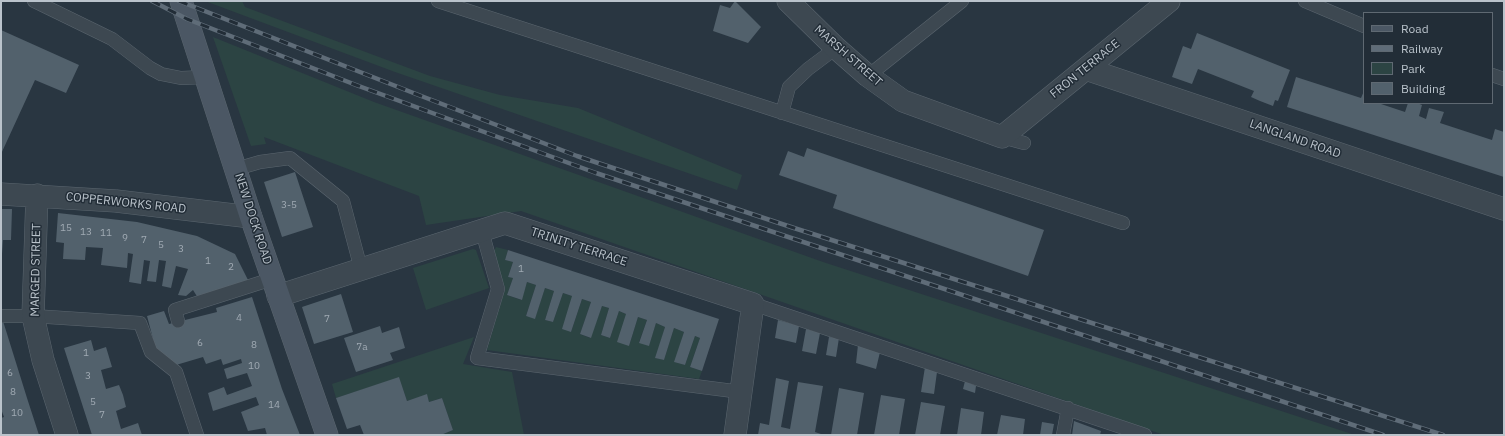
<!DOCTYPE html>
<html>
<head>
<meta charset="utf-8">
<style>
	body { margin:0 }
	#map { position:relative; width:1505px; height:436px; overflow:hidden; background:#293641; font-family:"IBM Plex Sans",sans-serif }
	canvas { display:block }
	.frame { position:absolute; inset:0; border:2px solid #bac3cb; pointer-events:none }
	.legend { position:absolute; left:1363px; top:12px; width:130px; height:92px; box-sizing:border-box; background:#222d37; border:1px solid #5f6972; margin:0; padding:5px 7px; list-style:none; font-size:12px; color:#bac3cb }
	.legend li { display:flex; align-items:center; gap:8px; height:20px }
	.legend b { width:20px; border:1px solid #5f6972 }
</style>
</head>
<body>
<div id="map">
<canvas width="1505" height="436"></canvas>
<div class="frame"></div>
<ul class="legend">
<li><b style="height:5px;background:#4b5764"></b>Road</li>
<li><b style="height:5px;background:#5f6c78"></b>Railway</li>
<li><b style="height:11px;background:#2c4443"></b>Park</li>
<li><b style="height:11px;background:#52616c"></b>Building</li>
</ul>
</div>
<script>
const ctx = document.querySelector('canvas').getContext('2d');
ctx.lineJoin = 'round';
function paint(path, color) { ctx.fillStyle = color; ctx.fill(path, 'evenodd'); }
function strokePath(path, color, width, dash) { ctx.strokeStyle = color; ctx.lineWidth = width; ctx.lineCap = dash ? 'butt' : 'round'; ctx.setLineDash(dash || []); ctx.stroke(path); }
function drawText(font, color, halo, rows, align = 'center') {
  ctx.font = font + ' "IBM Plex Sans",sans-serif'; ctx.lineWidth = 3; ctx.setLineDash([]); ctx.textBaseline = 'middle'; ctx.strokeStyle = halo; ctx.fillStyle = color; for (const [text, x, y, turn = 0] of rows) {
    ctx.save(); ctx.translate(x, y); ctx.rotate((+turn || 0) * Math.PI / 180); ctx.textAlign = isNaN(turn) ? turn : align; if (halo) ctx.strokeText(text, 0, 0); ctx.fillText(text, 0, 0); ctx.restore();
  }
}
paint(new Path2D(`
	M205,1H242L245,7L430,76L500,95L578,108L742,175L737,190L395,72Z
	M213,37L374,102L823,262L1355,435H1164L521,211L426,225L419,196L264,137L266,144L251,146Z
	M496,247L508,250L505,260L513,262L508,277L513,278L507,295L521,300L527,282L536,285L526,316L535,318L545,288L554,291L545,320L553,322L563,293L572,296L571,332L582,299L591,302L580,334L590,338L602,306L609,308L601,335L610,338L619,311L626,314L629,346L638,317L647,320L639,342L649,345L656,323L665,327L656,358L664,360L674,328L684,332L675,362L685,365L695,336L700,338L690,367L702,371L699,379L487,350L505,289L494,251Z
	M473,249L476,250L489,288L426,310L413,268Z
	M474,337L463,364L512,372L524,435H441L453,430L442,398L429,402L427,395L407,401L399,378L336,398L332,384Z`), '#2c4443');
paint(new Path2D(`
	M735,1L761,27L748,43L713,31L720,5L730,8Z
	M1,30L79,65L66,93L35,80L1,154Z
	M1197,33L1290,70L1278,101L1275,100L1273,106L1260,101L1251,97L1254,91L1198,69L1192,84L1172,77L1183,46L1191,49Z
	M1296,77L1361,98L1364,91V103H1378L1405,112L1408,103H1417L1422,105L1419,116L1426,119L1429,108L1444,112L1440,123L1492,140L1495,129L1504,132V177L1287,107Z
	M807,148L1044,230L1028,276L833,208L837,195L779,175L788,151L804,157Z
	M295,172L313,227L282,237L264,182Z
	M1,209H12L11,240H3L2,254H1Z
	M58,213L137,222L197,236L235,254L248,280L198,298L193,290L186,296L178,295L188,269L176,266L171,288L162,286L166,261L159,260L156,282L147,281L150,261L144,260L141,284L129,282L133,254L128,253L127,268L101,265L103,248L86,247L85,260L63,259L64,243L56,242Z
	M508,250L719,319L702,371L690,367L700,338L695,336L685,365L674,362L684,332L674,328L664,360L655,358L665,327L656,323L649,346L639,343L647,320L638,317L629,346L617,342L626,314L619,311L610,338L601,335L609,308L602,306L591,338L580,334L591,302L582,299L571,332L562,329L572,296L563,293L553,322L545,320L554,291L545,288L535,319L526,316L536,285L527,282L522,300L507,295L513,278L508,277L513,262L505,260Z
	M341,294L353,332L314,344L302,307Z
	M252,297L282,389L300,435H267L265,428L248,431L241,412L259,405L256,397L213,411L208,393L224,387L227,395L252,386L247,373L227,379L224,369L242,363L241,359L223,365L221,359L206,364L203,357L176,365L156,350L147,316L164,311L169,324L217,312L216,308Z
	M778,320L799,326L796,343L775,338Z
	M3,321L27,398L39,435H1V418L4,417L1,409V322Z
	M380,326L382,333L399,327L405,348L390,353L393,360L356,372L344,338Z
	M806,329L820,333L816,354L802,351Z
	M829,337L839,338L836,357L826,355Z
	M91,340L94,351L106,347L112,367L101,370L106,389L119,385L123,395L126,407L116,411L121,429L138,423L142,435H92L64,348Z
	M858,345L880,352L876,369L856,363Z
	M925,367L937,372L934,394L921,392Z
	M399,377L407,401L427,394L429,402L442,398L453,430L441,435H364L360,425L347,429L336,398Z
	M776,378L789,381L781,427L790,429L798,382L823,386L815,432L824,435H758L760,423L769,425Z
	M965,381L976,386L975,393L963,389Z
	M839,388L864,393L857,435H831Z
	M881,395L905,399L899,435H874Z
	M921,402L945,406L940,435H915Z
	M961,408L984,412L981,435H957Z
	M1001,415L1025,419L1023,435H997Z
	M1074,421L1101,431L1100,435H1072Z
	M1042,422L1054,424L1052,435H1040Z`), '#52616c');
const service = new Path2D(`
	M34,1L112,39L150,68L161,74L181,78L206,77
	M438,1L1123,223
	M1305,1L1364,26
	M1492,75L1504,79
	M868,76L962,1
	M782,113L789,87L808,69L836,48
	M1002,137L1024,143
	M236,169L260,162L290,158L343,201L361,269
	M482,231L498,289L477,358L741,392
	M753,304L1145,435
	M1,316H33L140,323L151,352L176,372L197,435
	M178,321L175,310L272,279
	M1063,435L1068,408`);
const minor = new Path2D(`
	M788,1L836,48L868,76L903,101L1002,137L1169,1
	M1086,69L1504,209
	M1,194L116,201L251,217
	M37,195L33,316L43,360L67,435
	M278,296L505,223L753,304L735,435`);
const secondary = new Path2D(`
	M181,1L251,217L327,435`);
strokePath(service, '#5b666f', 14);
strokePath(minor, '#5b666f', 23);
strokePath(secondary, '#5b666f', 23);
strokePath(service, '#3d4851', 13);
strokePath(minor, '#3d4851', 22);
strokePath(secondary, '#4b5764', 22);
const rail = new Path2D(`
	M152,1L187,19L356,85L596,173L1383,435
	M179,1L416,94L577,156L794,228L1443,435`);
strokePath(rail, '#5f6c78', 4.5);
strokePath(rail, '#222d37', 3, [9]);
drawText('10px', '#a0aab3', null, [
	["3-5",289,205],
	["15",66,228],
	["13",86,232],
	["11",106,233],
	["9",125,238],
	["7",144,240],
	["5",161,245],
	["3",181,249],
	["1",208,261],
	["2",231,267],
	["1",521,269],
	["4",239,318],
	["7",327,319],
	["6",200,343],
	["8",254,345],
	["7a",362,347],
	["1",86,353],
	["10",254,366],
	["6",10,373],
	["3",88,376],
	["8",13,392],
	["5",93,402],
	["14",274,405],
	["10",17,413],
	["7",102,415]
]);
drawText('12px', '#bac3cb', '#222d37', [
	["MARSH STREET",848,56,41],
	["FRON TERRACE",1085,69,-39],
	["LANGLAND ROAD",1295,139,19],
	["COPPERWORKS ROAD",126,203,6],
	["NEW DOCK ROAD",253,219,72],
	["TRINITY TERRACE",579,247,18],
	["MARGED STREET",36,270,-89]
]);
</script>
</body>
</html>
